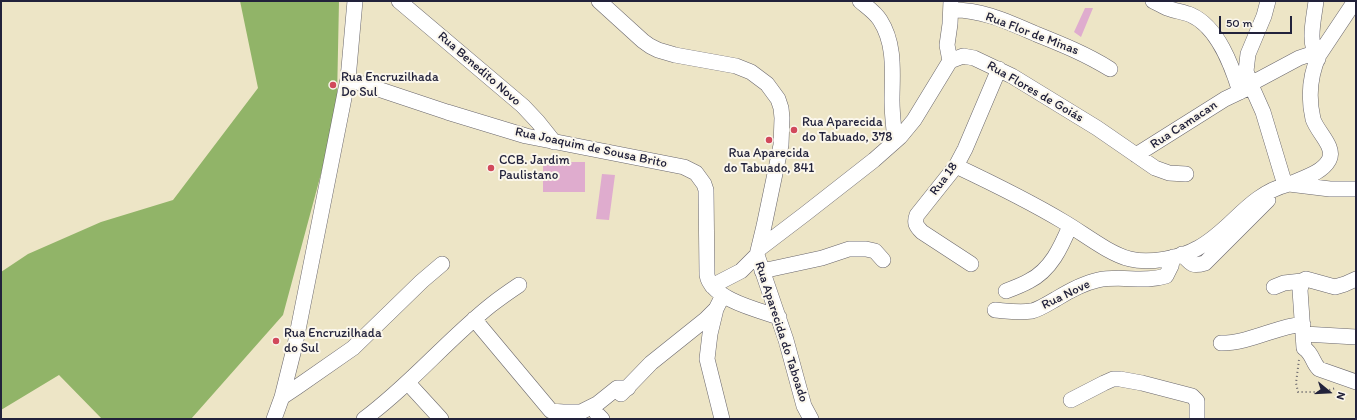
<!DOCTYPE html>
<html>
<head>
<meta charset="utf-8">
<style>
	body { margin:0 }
	#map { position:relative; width:1357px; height:420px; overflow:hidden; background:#ede5c6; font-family:Itim,sans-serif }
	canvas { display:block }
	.frame { position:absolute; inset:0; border:2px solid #22223b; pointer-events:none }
	.north { position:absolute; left:1309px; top:372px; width:40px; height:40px; -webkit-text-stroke:3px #fbf7ec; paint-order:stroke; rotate:108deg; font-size:11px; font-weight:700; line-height:16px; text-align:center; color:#22223b }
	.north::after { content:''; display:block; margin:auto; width:14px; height:18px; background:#22223b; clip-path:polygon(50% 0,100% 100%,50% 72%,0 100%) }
	.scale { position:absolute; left:1219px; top:16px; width:73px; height:18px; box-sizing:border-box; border:2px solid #22223b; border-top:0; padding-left:5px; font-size:12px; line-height:14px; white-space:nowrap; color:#22223b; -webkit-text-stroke:3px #fbf7ec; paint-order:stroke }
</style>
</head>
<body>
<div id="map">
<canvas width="1357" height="420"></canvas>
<div class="frame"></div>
<div class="north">N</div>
<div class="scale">50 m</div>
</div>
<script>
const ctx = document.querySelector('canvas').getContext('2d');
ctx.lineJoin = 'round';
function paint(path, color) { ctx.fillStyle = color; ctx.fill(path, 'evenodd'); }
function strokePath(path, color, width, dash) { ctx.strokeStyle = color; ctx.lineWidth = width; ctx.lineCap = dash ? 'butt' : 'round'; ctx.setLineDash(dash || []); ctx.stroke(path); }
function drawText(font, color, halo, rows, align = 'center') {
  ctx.font = font + ' Itim,sans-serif'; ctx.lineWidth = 4; ctx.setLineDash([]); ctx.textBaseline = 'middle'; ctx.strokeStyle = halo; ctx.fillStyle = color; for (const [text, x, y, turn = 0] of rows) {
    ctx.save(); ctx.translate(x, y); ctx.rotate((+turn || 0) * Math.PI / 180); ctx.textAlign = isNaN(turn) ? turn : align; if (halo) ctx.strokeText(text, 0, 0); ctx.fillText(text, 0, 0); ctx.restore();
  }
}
paint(new Path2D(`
	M240,1H339L337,99L322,170L283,315L191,419H102L59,375L1,410V272L28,254L101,222L173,200L258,88Z`), '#91b468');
paint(new Path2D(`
	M1085,8H1093L1081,37L1074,32Z
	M543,162H585V192H543Z
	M602,174L615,175L609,220L596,219Z`), '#dfacce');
const minor = new Path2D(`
	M399,1L523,106L538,122L554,142
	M599,1L643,41L650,46L658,50L675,55L736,66L751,72L767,84L778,99L781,108L782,118L781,145L764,226L757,255L786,340L804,406L811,419
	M860,1C867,7 875,12 880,20C896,45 892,74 892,101C892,115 894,128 895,141
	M1153,1C1158,3 1162,6 1167,8C1175,11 1184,12 1191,15C1218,27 1232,66 1240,92
	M1268,1L1264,16L1248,54L1246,71L1251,85L1263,112L1285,185
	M1316,1C1314,19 1307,42 1318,59
	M951,10C981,9 1008,22 1036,34C1061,44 1086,54 1110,69
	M950,61L947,45L950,24L951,1
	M348,79L447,112L526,136L684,167L696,173L704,184L706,190L707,275C711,299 758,310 779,317
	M1136,155L1225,99L1246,89L1256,81L1299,58L1314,53
	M956,166C992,183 1029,201 1064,222C1083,233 1109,254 1130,259C1149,264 1181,258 1198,248C1233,229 1247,195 1289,184L1330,189H1356
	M1290,184C1303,178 1322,173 1329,160C1336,147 1317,132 1313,119C1308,97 1310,75 1319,55L1355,1
	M759,249L805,214L874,160L900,137L914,120L950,61L963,56L974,58L1012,76L1097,128L1155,168L1169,173L1186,174
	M1182,254C1191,264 1192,267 1205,263L1268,200
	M971,264L922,232C916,226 914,223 917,215L956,166L965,149L999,69
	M762,271L822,258L849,249H866L875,251L883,260
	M1302,281L1300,290L1304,348C1313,354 1312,362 1319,369L1356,382
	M712,286L741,271L757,255
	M1274,287L1284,283L1302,281L1306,279L1335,287L1345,284L1356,279
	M1006,291C1014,288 1022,285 1029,281C1051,270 1061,247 1070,226
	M716,309L710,334L707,359L722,419
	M995,310C1007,311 1019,313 1032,311C1040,309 1049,303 1056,299C1069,291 1084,283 1098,280C1121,275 1144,283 1166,276L1171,266L1173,257
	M474,319L551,411L563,412H581L597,404L617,388H628
	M1304,334L1356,337
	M1221,343C1250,343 1275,327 1303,324
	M408,383L441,419
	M621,394L651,363L706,319L716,309L723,295
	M282,397L297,387L353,348L422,281L442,264
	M1071,400L1104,383L1113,379H1120L1142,383L1192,396L1197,401V419
	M597,414L602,419
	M274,419L282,397L295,345L345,93L348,79L355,1
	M364,419C410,385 447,340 491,305C500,298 510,291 519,285`);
strokePath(minor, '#69666c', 16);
strokePath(new Path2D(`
	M1299,360L1296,383L1298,392H1322L1336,388`), '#69666c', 2, [1, 3]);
strokePath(minor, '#fff', 15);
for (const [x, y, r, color] of [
	[333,85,4,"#d1495b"],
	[794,130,4,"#d1495b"],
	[769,140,4,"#d1495b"],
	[491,168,4,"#d1495b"],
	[276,341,4,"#d1495b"]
]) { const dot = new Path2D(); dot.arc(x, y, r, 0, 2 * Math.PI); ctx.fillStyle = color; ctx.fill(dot); strokePath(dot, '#fbf7ec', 1.5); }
drawText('13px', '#22223b', '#fbf7ec', [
	["Rua Flor de Minas",1032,34,21],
	["Rua Benedito Novo",479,69,41],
	["Rua Flores de Goiás",1035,92,30],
	["Rua Camacan",1184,125,-33],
	["Rua Joaquim de Sousa Brito",591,148,12],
	["Rua 18",944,179,-54],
	["Rua Nove",1066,295,-26],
	["Rua Aparecida do Taboado",781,332,72]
]);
drawText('13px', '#22223b', '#fbf7ec', [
	["Rua Encruzilhada",341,78],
	["Do Sul",341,93],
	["Rua Aparecida",802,123],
	["do Tabuado, 378",802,138],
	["Rua Aparecida",769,154,"center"],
	["do Tabuado, 841",769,169,"center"],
	["CCB. Jardim",499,161],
	["Paulistano",499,176],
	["Rua Encruzilhada",284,334],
	["do Sul",284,349]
], 'left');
</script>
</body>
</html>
